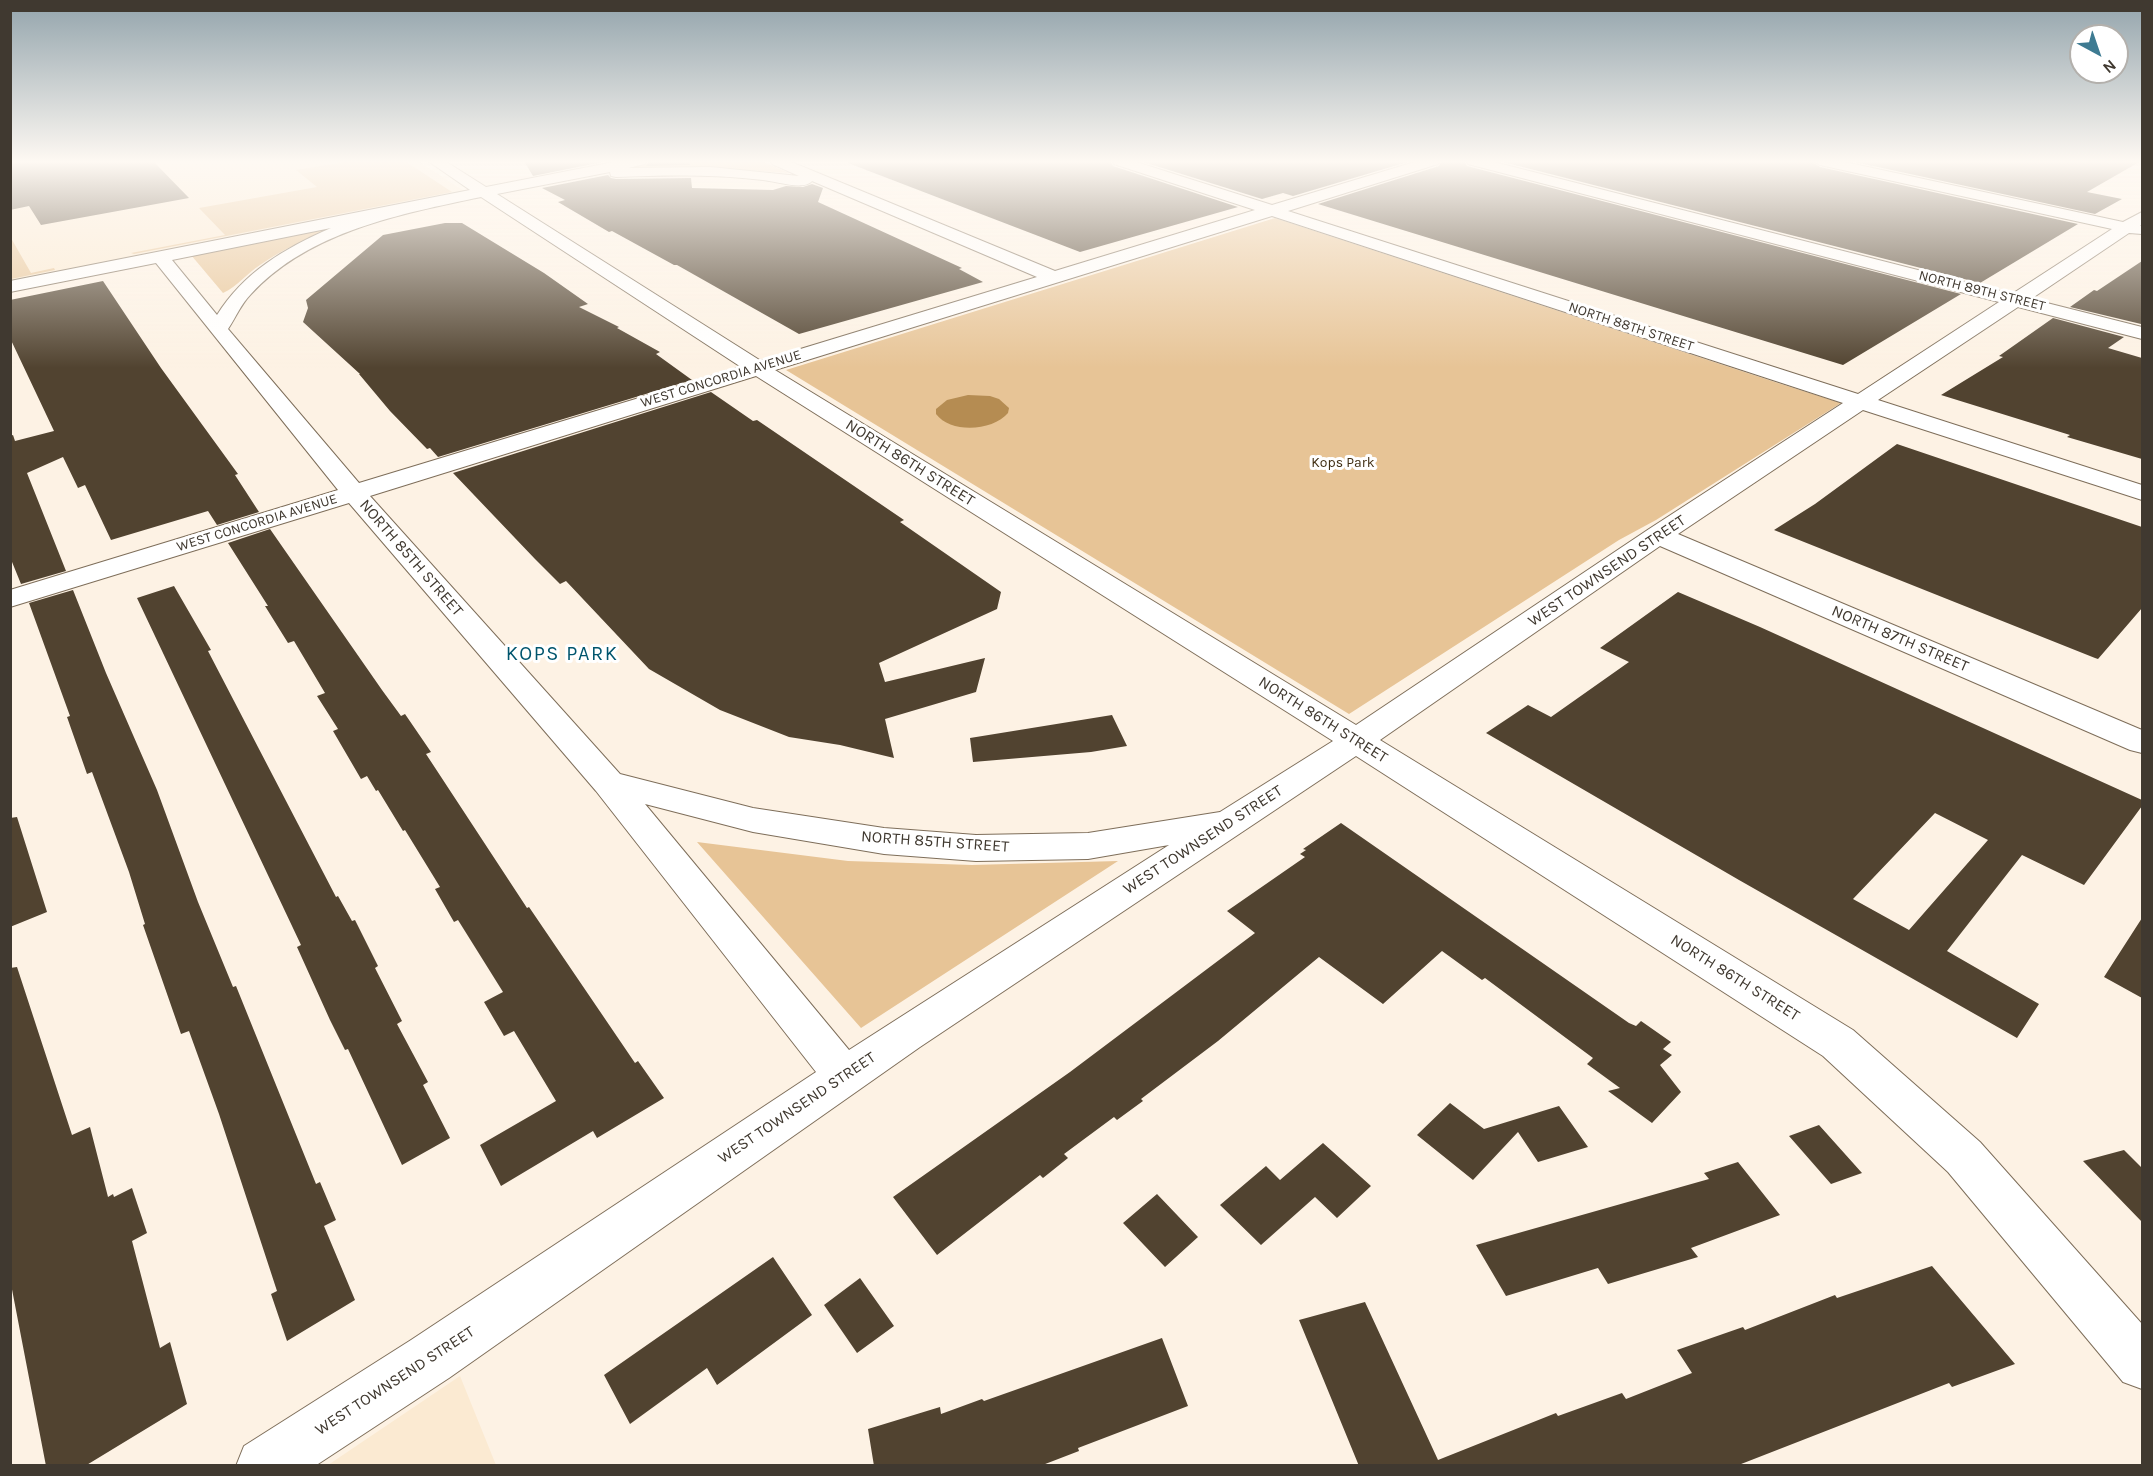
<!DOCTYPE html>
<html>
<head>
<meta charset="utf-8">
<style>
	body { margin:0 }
	#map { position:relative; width:2153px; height:1476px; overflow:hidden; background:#fdf2e4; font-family:Karla,sans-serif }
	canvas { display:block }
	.frame { position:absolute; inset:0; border:12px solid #403930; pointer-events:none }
	.north { position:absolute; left:2069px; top:24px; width:60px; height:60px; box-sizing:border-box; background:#fff; border:2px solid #b3b0ac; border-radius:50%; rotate:140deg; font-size:16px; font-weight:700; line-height:24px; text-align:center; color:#403930 }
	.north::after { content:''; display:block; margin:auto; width:21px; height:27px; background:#3e7b92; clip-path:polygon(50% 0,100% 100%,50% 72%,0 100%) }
</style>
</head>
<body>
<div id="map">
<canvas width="2153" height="1476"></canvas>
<div class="frame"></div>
<div class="north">N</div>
</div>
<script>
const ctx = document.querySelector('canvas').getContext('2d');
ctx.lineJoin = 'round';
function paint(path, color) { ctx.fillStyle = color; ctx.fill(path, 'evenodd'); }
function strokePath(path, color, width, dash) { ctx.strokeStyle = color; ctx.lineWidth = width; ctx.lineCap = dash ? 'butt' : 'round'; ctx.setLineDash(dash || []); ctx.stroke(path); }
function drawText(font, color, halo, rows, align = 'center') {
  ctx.font = font + ' Karla,sans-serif'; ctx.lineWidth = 6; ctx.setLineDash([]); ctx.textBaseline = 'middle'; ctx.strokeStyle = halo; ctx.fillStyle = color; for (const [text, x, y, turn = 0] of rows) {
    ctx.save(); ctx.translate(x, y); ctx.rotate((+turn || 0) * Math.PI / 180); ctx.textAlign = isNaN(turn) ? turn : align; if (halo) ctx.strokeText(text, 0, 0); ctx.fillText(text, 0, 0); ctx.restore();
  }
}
paint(new Path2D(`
	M11,161H418L466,192L11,283Z
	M460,1376L496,1465H328Z`), '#fbead2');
paint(new Path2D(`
	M351,161H405L452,192L134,254L131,253L225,235L199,208L317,187L296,170Z
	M662,161H761L789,173L698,167H629Z
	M1275,218L1778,383L1841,403L1656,520L1619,540L1349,714L786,370Z
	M334,227C309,238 283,249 260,265C246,274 238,286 223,293L191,255Z
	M11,238L31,273L54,268L55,270L11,279Z
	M697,842L848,861L972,865L1118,861L861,1028Z`), '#e7c496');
paint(new Path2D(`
	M968,395L990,396L999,399L1009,408L1008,413C993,431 951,434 936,414V409L947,400Z`), '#b58c52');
paint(new Path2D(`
	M10,161H153L189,198L41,225L29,206L10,210Z
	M524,161H608L533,176Z
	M649,161H689L690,165L646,166Z
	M849,161H1110L1113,166L1238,207L1080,252L848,163Z
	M1140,161H1411L1293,196L1283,193L1262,199Z
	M1442,161H1464L1467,166L1961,294L1843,365L1318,204L1439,166Z
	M1499,161H1811L1820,167L2078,224L1980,283Z
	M1850,161H2141L2087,192L2122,199L2095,214Z
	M608,175L611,178L616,179L691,178L692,188L773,190L786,186L803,187L812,184L823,188L818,202L962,268L959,269L983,282L799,334L677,265H674L612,231L609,232L558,202L565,200L542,188Z
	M445,223H462L544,273L588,304L579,307L619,327L617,328L660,352L656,354L692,380L438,457L430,448L427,449L390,411L359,374H360L303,322L308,308L306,300L383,235Z
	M2142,261L2141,324L2070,307L2094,290L2097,291Z
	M103,281L161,368L238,474L235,475L259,512L217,525L208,511L111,540L85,485L78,488L63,457L27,473L66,571L21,584L10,557V436L13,435L15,441L54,431L10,338V300Z
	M2053,318L2124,337L2108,348L2142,358V459L2067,437L2070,435L1941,395L2003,357L1999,356Z
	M711,392L753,421L757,420L904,520L900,522L1001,592L997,609L879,663L885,682L985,658L976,692L885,719L894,758L840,745L789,737L720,710L649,669L566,581L560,584L535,559L453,473Z
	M1897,444L2142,527V608L2098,659L2095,658L1774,530L1815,504Z
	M270,529L382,690L401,716L405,714L431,752L426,754L527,908L529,907L635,1063L638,1061L664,1098L597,1138L593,1131L501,1186L480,1145L556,1101L514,1031L504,1036L484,1002L503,992L458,920L454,922L435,889L440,887L405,830L403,831L378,790L376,791L367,776L361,779L333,731L338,729L317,696L325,693L294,641L288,643L265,606H268L228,543Z
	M174,586L211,650L208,651L336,897L338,896L352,921L355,920L378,966L375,968L402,1021L397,1024L428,1082L423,1085L450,1138L402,1165L348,1049L345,1050L330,1020L297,947L301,945L137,598Z
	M73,590L106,673L157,790L198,902L233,987L236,986L316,1184L320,1182L336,1220L324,1226L355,1300L287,1341L271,1294L277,1291L219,1114L189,1031L181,1034L143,925L145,924L129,872L92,772L87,774L67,717L70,716L29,603Z
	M1678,592L1760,627L2142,800V806L2084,885L2022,855L1947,951L2039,1004L2017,1038L1739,880L1486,733L1528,705L1551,717L1629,662L1600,648ZM1935,813L1988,840L1909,930L1853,899Z
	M1112,715L1127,746L1091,752L973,762L970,738Z
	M17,817L47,912L10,927V818Z
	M1341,823L1629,1023L1636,1026L1641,1021L1671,1042L1663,1049L1672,1055L1660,1065L1681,1092L1652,1123L1608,1091L1620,1088L1587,1064L1593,1058L1485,978L1482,980L1442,951L1383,1004L1319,957L1218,1041L1141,1099L1143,1101L1117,1120L1114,1117L1064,1154L1068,1158L1043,1178L1040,1175L937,1255L893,1197L1070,1072L1255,933L1227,911L1305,857L1300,854L1306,850L1303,849Z
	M2142,918V998L2104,977Z
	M17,967L72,1135L90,1127L108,1197L113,1194L114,1197L132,1188L147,1233L132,1241L160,1348L170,1342L187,1404L85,1466H46L10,1279V968Z
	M1450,1103L1484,1129L1559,1106L1588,1147L1538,1162L1518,1132L1473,1180L1417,1135Z
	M1819,1125L1862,1173L1831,1184L1789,1136Z
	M1323,1143L1371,1186L1337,1218L1315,1197L1261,1245L1220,1205L1266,1166L1280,1180Z
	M2124,1150L2142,1168V1222L2083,1161Z
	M1738,1162L1780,1215L1691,1248L1698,1257L1608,1284L1598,1268L1506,1296L1476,1245L1709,1179L1704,1173Z
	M1157,1194L1198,1237L1165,1267L1123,1223Z
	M773,1257L812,1315L717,1385L707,1368L630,1424L604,1375Z
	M1932,1266L2015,1364L1952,1387L1949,1383L1736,1466H1359L1299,1320L1365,1302L1438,1460L1556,1413L1558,1416L1622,1393L1626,1399L1692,1373L1677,1350L1743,1327L1745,1330L1835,1295L1837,1298Z
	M860,1278L894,1326L857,1353L824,1305Z
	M1162,1338L1188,1406L1078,1448L1079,1451L1040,1466H874L868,1429L940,1407L941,1414L982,1399L984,1401Z`), '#514330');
const minor = new Path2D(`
	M428,161H445L486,187L619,161H647L645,164L628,168L710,167L799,176L772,164L770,161H789L1055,271L1255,210L1114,164L1112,161H1133L1272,205L1418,161H1440L1438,164L1288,211L1858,394L1999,302L1468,164L1466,161H1490L2012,294L2112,229L1820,165L1813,161H1840L2123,222L2142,212V224L2140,226H2142V234L2129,233L2031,299L2142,327V339L2018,307L1878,400L2142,485V500L1863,410L1678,534L2142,730V753L2130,750L1660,546L1380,740L1853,1030L1980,1142L2142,1324V1389L2123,1382L1948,1172L1823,1056L1356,756L920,1047L449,1378L315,1466H236L244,1446L411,1340L816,1072L596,791L349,503L10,607V590L338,490L156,263L10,292V281L470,190ZM610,172L611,176L616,177C665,175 714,174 763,180C775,181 804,191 812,181L1037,277L761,361L497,194ZM481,197L741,367L359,483L228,329C236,317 241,304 251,294C309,231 401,214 481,197ZM1272,216L1843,403L1649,529L1356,725L775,370ZM331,228C285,248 244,272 217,315L172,260ZM756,376L1333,741L1220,812L1088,833L976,835L884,828L753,808L620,774L370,496ZM645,804L753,832L884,854L976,861L1088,859L1169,845L849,1050Z`);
strokePath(minor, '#7e6e5a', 2);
paint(minor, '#fff');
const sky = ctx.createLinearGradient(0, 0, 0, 368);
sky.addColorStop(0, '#93a4ac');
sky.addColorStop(0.44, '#fef9f3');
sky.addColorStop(1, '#fef9f300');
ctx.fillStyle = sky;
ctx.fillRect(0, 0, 2153, 368);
drawText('14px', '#403930', '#fff', [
	["NORTH 89TH STREET",1982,291,14],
	["NORTH 88TH STREET",1631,327,18],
	["WEST CONCORDIA AVENUE",721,379,-17],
	["WEST CONCORDIA AVENUE",257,523,-17]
]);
drawText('14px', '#402e13', '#fff', [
	["Kops Park",1343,463]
]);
drawText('16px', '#403930', '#fff', [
	["NORTH 86TH STREET",910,463,32],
	["NORTH 85TH STREET",411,558,49],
	["WEST TOWNSEND STREET",1607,571,-34],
	["NORTH 87TH STREET",1900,639,23],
	["NORTH 86TH STREET",1323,720,32],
	["WEST TOWNSEND STREET",1203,840,-33],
	["NORTH 85TH STREET",935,842,4],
	["NORTH 86TH STREET",1735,978,32],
	["WEST TOWNSEND STREET",797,1108,-34],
	["WEST TOWNSEND STREET",395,1381,-33]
]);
ctx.letterSpacing = '1.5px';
drawText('20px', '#00556d', '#fff', [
	["KOPS PARK",562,654]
]);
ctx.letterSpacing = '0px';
</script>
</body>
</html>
